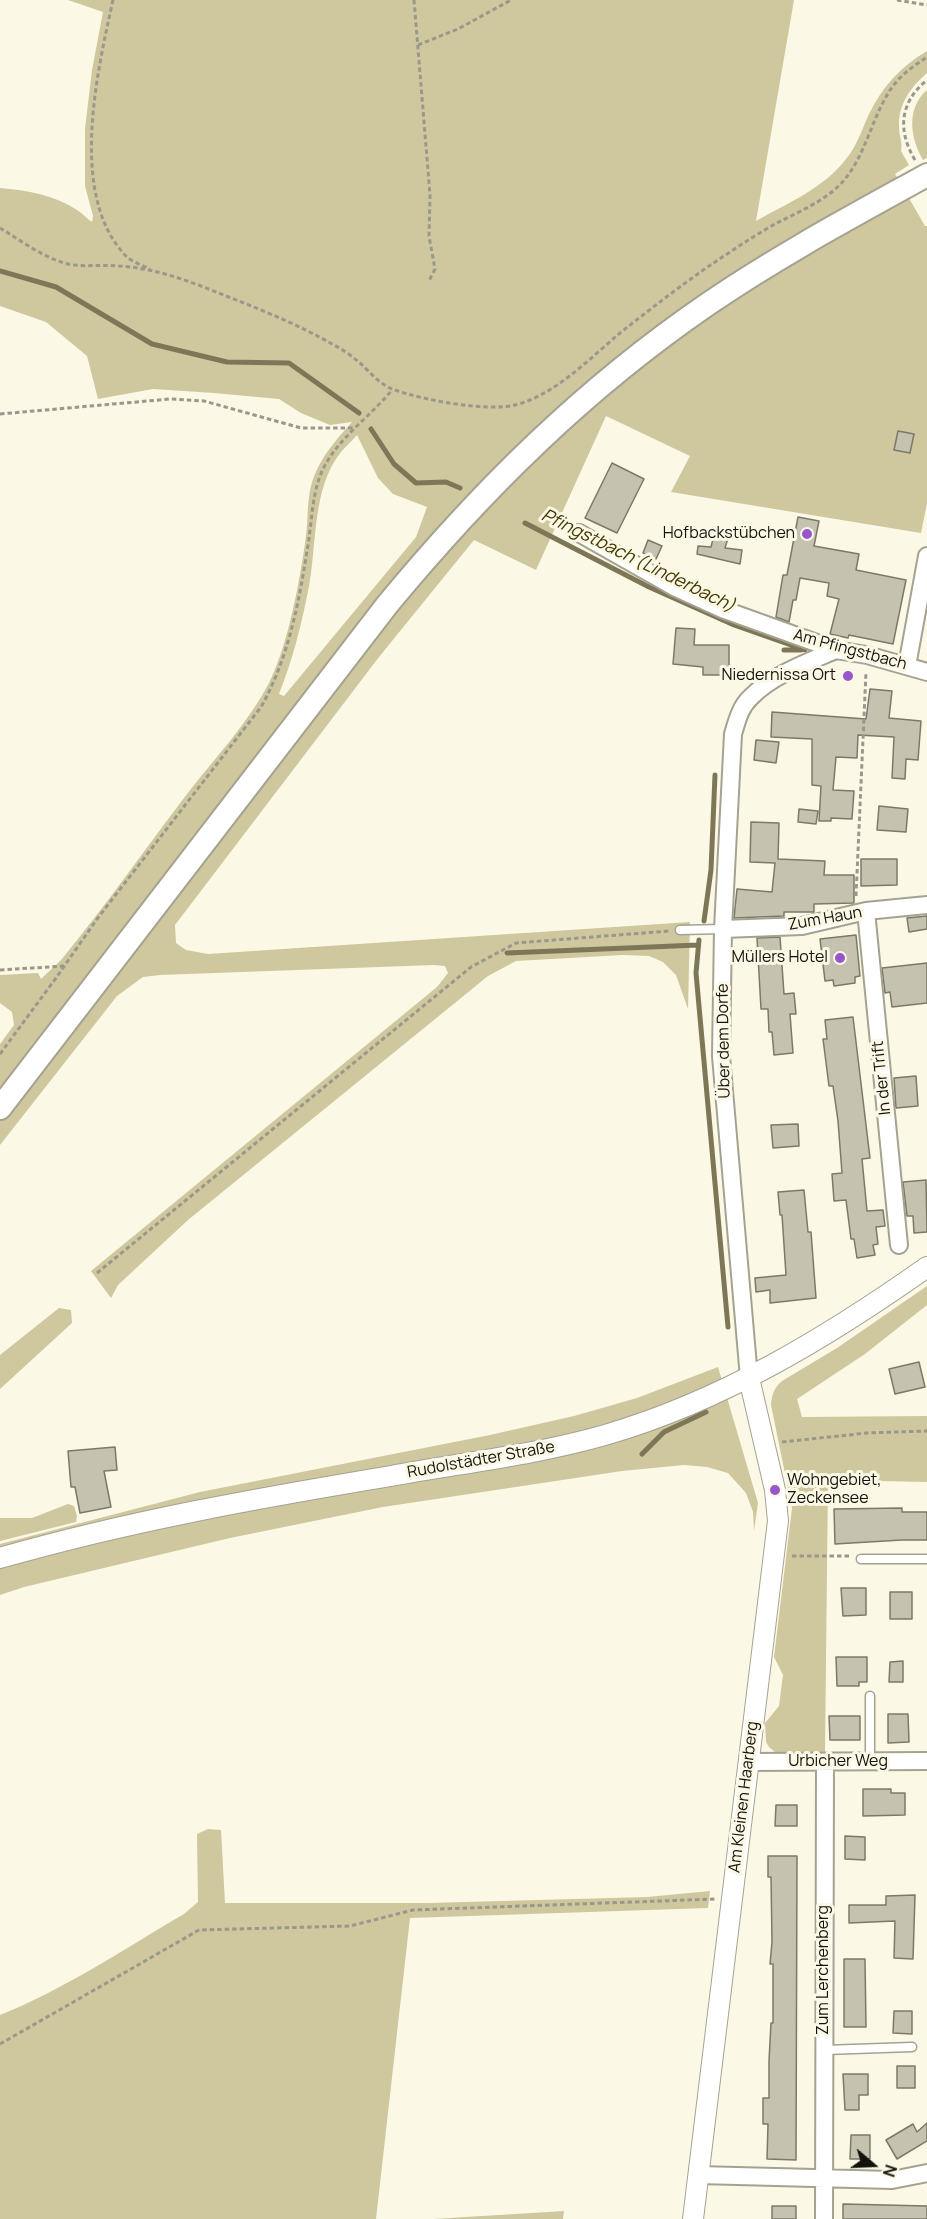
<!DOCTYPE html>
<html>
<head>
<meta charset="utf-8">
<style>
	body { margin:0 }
	#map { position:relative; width:927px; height:2219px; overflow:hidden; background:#fcf8e6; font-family:Manrope,sans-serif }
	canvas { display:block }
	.north { position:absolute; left:843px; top:2135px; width:60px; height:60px; -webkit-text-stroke:4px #fcf8e6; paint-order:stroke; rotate:109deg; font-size:16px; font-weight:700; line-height:24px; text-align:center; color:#13120c }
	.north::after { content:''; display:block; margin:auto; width:21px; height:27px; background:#13120c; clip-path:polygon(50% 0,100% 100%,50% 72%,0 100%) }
</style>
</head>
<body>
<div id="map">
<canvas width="927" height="2219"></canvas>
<div class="north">N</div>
</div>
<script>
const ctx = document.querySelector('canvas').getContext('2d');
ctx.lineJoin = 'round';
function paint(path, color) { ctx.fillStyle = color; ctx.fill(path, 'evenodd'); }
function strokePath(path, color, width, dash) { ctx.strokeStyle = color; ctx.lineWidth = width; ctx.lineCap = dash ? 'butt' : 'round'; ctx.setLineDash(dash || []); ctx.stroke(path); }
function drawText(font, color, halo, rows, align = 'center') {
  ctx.font = font + ' Manrope,sans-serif'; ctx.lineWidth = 6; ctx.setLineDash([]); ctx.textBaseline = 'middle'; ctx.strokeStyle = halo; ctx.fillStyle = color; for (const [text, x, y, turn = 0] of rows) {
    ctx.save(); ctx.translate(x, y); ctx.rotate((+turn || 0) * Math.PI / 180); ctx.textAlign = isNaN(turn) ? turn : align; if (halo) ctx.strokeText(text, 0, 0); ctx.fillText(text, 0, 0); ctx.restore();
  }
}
paint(new Path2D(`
	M68,0H794L756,221C788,203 824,188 846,159C857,146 862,129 869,114C882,87 901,66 927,51V73C911,87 898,104 899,127C899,136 903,143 901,151L909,165L895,174L925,226H927V503L921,533L671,492L690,456L606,416L536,570L474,540L379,657L175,925L176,943L186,950L208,954L690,922L688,1009L676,975L663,962L649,956L623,955L516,961L488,976L188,1220L118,1285L111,1298L91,1271L437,987L448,973L445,966L434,965L160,975L143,977L117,996L0,1145V1044L14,1025L12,1012L0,1003V975L38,973L41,979L61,960C104,908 143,852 184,798C213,760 248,724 270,681C289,641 300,580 306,536C308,520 307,502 311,486C318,460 335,441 352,422L330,425L301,413L279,399L214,393L153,389L98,399L87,356L46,322L0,306V188C27,190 54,195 77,210C82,213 87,219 92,222L93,216L85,186V129L92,70L103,12ZM357,435L378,478L393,494L427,507L416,537L284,696L279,694C293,659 302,623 309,586C317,544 312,488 341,452C346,446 352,441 357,435Z
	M927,90V158L923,160C910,138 906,108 927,90Z
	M927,1286V1305L865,1354L797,1399L802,1417L927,1416V1482L828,1480L825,1752L776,1753L769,1747L766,1742L765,1723L779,1706L783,1675L774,1657L792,1508L771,1405C772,1394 774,1388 782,1381L837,1348Z
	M59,1308L71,1310L72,1323L0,1389V1355Z
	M718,1367L758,1503L754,1531L753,1512L746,1493L728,1473L707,1467L684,1465L622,1471L383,1507L230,1538L24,1587L0,1595V1544L200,1492L490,1435L574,1416L637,1398Z
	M68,1504L74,1506L77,1516L76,1522L0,1541V1518H32Z
	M208,1829L221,1830L225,1903H429L647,1897L710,1891L708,1908L410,1918L376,2219H0V2015C65,1989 124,1949 184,1914L198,1902L197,1834Z
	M564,2211L563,2219H433Z`), '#cfc79e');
strokePath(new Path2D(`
	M0,271L56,287L152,344L227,362L289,363L359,413
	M371,429L394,464L416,483L446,482L460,488
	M525,523L649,587L734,625L805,650
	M784,650H801
	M704,921L711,870L715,775
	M699,940L696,973L728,1327
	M507,953L698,945
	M642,1454L664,1432L706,1412`), '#7d7758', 5);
const building = new Path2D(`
	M898,431L914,434L910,453L894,450Z
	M612,463L644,479L617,533L585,518Z
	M798,517L819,521L814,546L859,554L856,570L906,580L893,644L849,635L848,638L830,634L839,599L827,596L829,583L800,578L796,600H793L789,622L776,617L783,575H787Z
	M714,535L728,538L725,548L742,550L740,564L697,554L698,546L711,547Z
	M648,540L662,546L656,559L643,553Z
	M676,628L695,629L694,645H729V675H703V667L673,664Z
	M870,689L892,691L889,718L921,721L918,760L906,759L905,779L892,778L894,737L858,735L857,758L836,757L833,790L854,791L852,819L831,818V821H819L821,786L812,785V739L771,737L772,712L866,719Z
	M756,740L779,742L776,763L754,760Z
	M879,806L908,809L906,832L877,830Z
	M799,809L818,811L816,824L798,822Z
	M751,822L779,823L778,859L825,861L824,875H854V903L814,904V912H784V916L734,918L737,889L772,892L775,863L750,862Z
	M861,859H897V885L861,886Z
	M927,916V929L909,932L907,918Z
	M856,935L860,976L855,977V983L834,986L833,980L825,981L820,939Z
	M780,937L784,994L794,993L796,1014H790L793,1053L774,1055L772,1032H769L768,1009H761L757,938Z
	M927,963V1003L892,1007L890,992L885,993L882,968Z
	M853,1017L870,1158L862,1159L867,1211L883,1210L885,1226L876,1227L878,1244L873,1245L875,1255L857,1258L854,1239H851L846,1200L834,1201L832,1174L842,1173L838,1121L833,1086H829L823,1039H827L825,1020Z
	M916,1076L918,1106L896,1108L894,1078Z
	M798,1124L799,1146L773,1148L771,1125Z
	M926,1180L927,1232L914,1233L913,1216H907L903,1182Z
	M804,1190L808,1232H811L816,1298L770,1303V1290L756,1292L755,1278L786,1275L782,1215H780L778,1192Z
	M919,1362L925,1387L895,1394L889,1369Z
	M115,1447L117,1470L104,1471L111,1507L80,1513L75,1487H71L68,1451Z
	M902,1508V1512H927V1540H902L835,1544L834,1509Z
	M841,1588H866V1615L843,1616Z
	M890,1592H912V1619H890Z
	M836,1657H867V1682H859V1686H837Z
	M903,1661V1682H889L890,1662Z
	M888,1714H908L909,1742L888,1743Z
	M829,1716H860V1740H830Z
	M863,1789H891V1793H905V1815L863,1816Z
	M776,1805H797V1826H775Z
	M845,1836L865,1837V1860L845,1859Z
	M768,1856H797L796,2160L767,2159L768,2124H763V2098H769V2061L771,2023H773V1964H770L772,1942L771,1877H768Z
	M915,1895L913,1959L894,1958L895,1921L849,1923V1905H886V1896Z
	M844,1959H865L866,2027H844Z
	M894,2011H912V2034L893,2033Z
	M897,2066H915V2088H897Z
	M843,2074H868V2095H859V2110H845Z
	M927,2123V2141L897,2159L886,2140L913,2124L917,2132Z
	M851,2135H870V2159H850Z
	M843,2204L927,2206V2219H843Z
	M772,2206H796V2219H772Z`);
paint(building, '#c5c2b0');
strokePath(building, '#7c7969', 1.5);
const service = new Path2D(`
	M680,930L723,929
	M861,1559H927
	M870,1762V1696
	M824,2050L912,2047`);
const minor = new Path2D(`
	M579,533L676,588L722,609L836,650L867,655L927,672
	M907,666L927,556
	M866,911L899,1245
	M723,929L802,926L866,911L927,905
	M749,1378L721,1056L723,929L733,734C737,721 740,707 751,697C772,675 808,662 836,650
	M749,1762L927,1761
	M698,2175L892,2180L927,2173
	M824,2219L825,1762`);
const tertiary = new Path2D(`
	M0,1558C129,1521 259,1498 391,1476C462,1463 535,1455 605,1435C722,1401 828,1337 927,1267
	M693,2219L778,1521L775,1490L749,1378`);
const secondary = new Path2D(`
	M0,1108L387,605C482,490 584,389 708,304C778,256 853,216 927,175`);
strokePath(service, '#a5a290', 11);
strokePath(minor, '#a5a290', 20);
strokePath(tertiary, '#a5a290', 22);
strokePath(secondary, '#a5a290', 26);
strokePath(new Path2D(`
	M113,0C97,73 68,196 126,256C132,262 142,265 150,269
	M414,0L430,195L429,236L435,269L429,281
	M897,0L927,5
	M418,45L458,29L511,0
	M915,160C897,130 900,102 927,80
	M0,228C20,240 41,256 64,263C81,268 101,264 119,266C156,268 192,282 226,296C262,310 299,325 332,344C342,349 352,356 360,363C370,372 381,386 395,390C423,400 487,412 515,405C555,395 589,359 620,333C649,310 679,287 709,266C730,252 752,237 775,224C794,214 816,205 833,191C866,164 869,119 893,86C902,74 915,65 927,57
	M0,414L170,399L204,401L301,428H354
	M856,896L866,672
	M0,970L64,966
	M0,1054L56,978L97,919L261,707C289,657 299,602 308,545C312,520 312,492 323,469C339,437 370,417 392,390
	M97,1273L471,967L516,943L669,931
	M782,1442L867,1433L927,1431
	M792,1556H851
	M0,2044L199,1930L350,1926L413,1910L715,1899`), '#9b988b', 3, [4.5, 3]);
strokePath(service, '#fff', 8);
strokePath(minor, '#fff', 16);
strokePath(tertiary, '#fff', 20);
strokePath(secondary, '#fff', 22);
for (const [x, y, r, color] of [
	[807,534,6,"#9956cc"],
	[848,676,6,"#9956cc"],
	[840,958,6,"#9956cc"],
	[775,1490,6,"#9956cc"]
]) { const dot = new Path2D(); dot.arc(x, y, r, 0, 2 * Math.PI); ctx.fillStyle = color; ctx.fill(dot); strokePath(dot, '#fcf8e6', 2); }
drawText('16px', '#13120c', '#fcf8e6', [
	["Hofbackstübchen",795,534],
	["Niedernissa Ort",836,676],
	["Müllers Hotel",828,958],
	["Wohngebiet,",787,1481,"left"],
	["Zeckensee",787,1499,"left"]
], 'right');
drawText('16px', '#13120c', '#fcf8e6', [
	["Am Pfingstbach",850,650,15],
	["Zum Haun",825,919,-10],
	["Über dem Dorfe",724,1041,-91],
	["In der Trift",882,1078,-96],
	["Rudolstädter Straße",481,1460,-10],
	["Urbicher Weg",838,1762],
	["Am Kleinen Haarberg",744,1797,-83],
	["Zum Lerchenberg",824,1970,-90]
]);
drawText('italic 18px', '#423801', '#fcf8e6', [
	["Pfingstbach (Linderbach)",638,561,26]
]);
</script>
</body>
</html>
